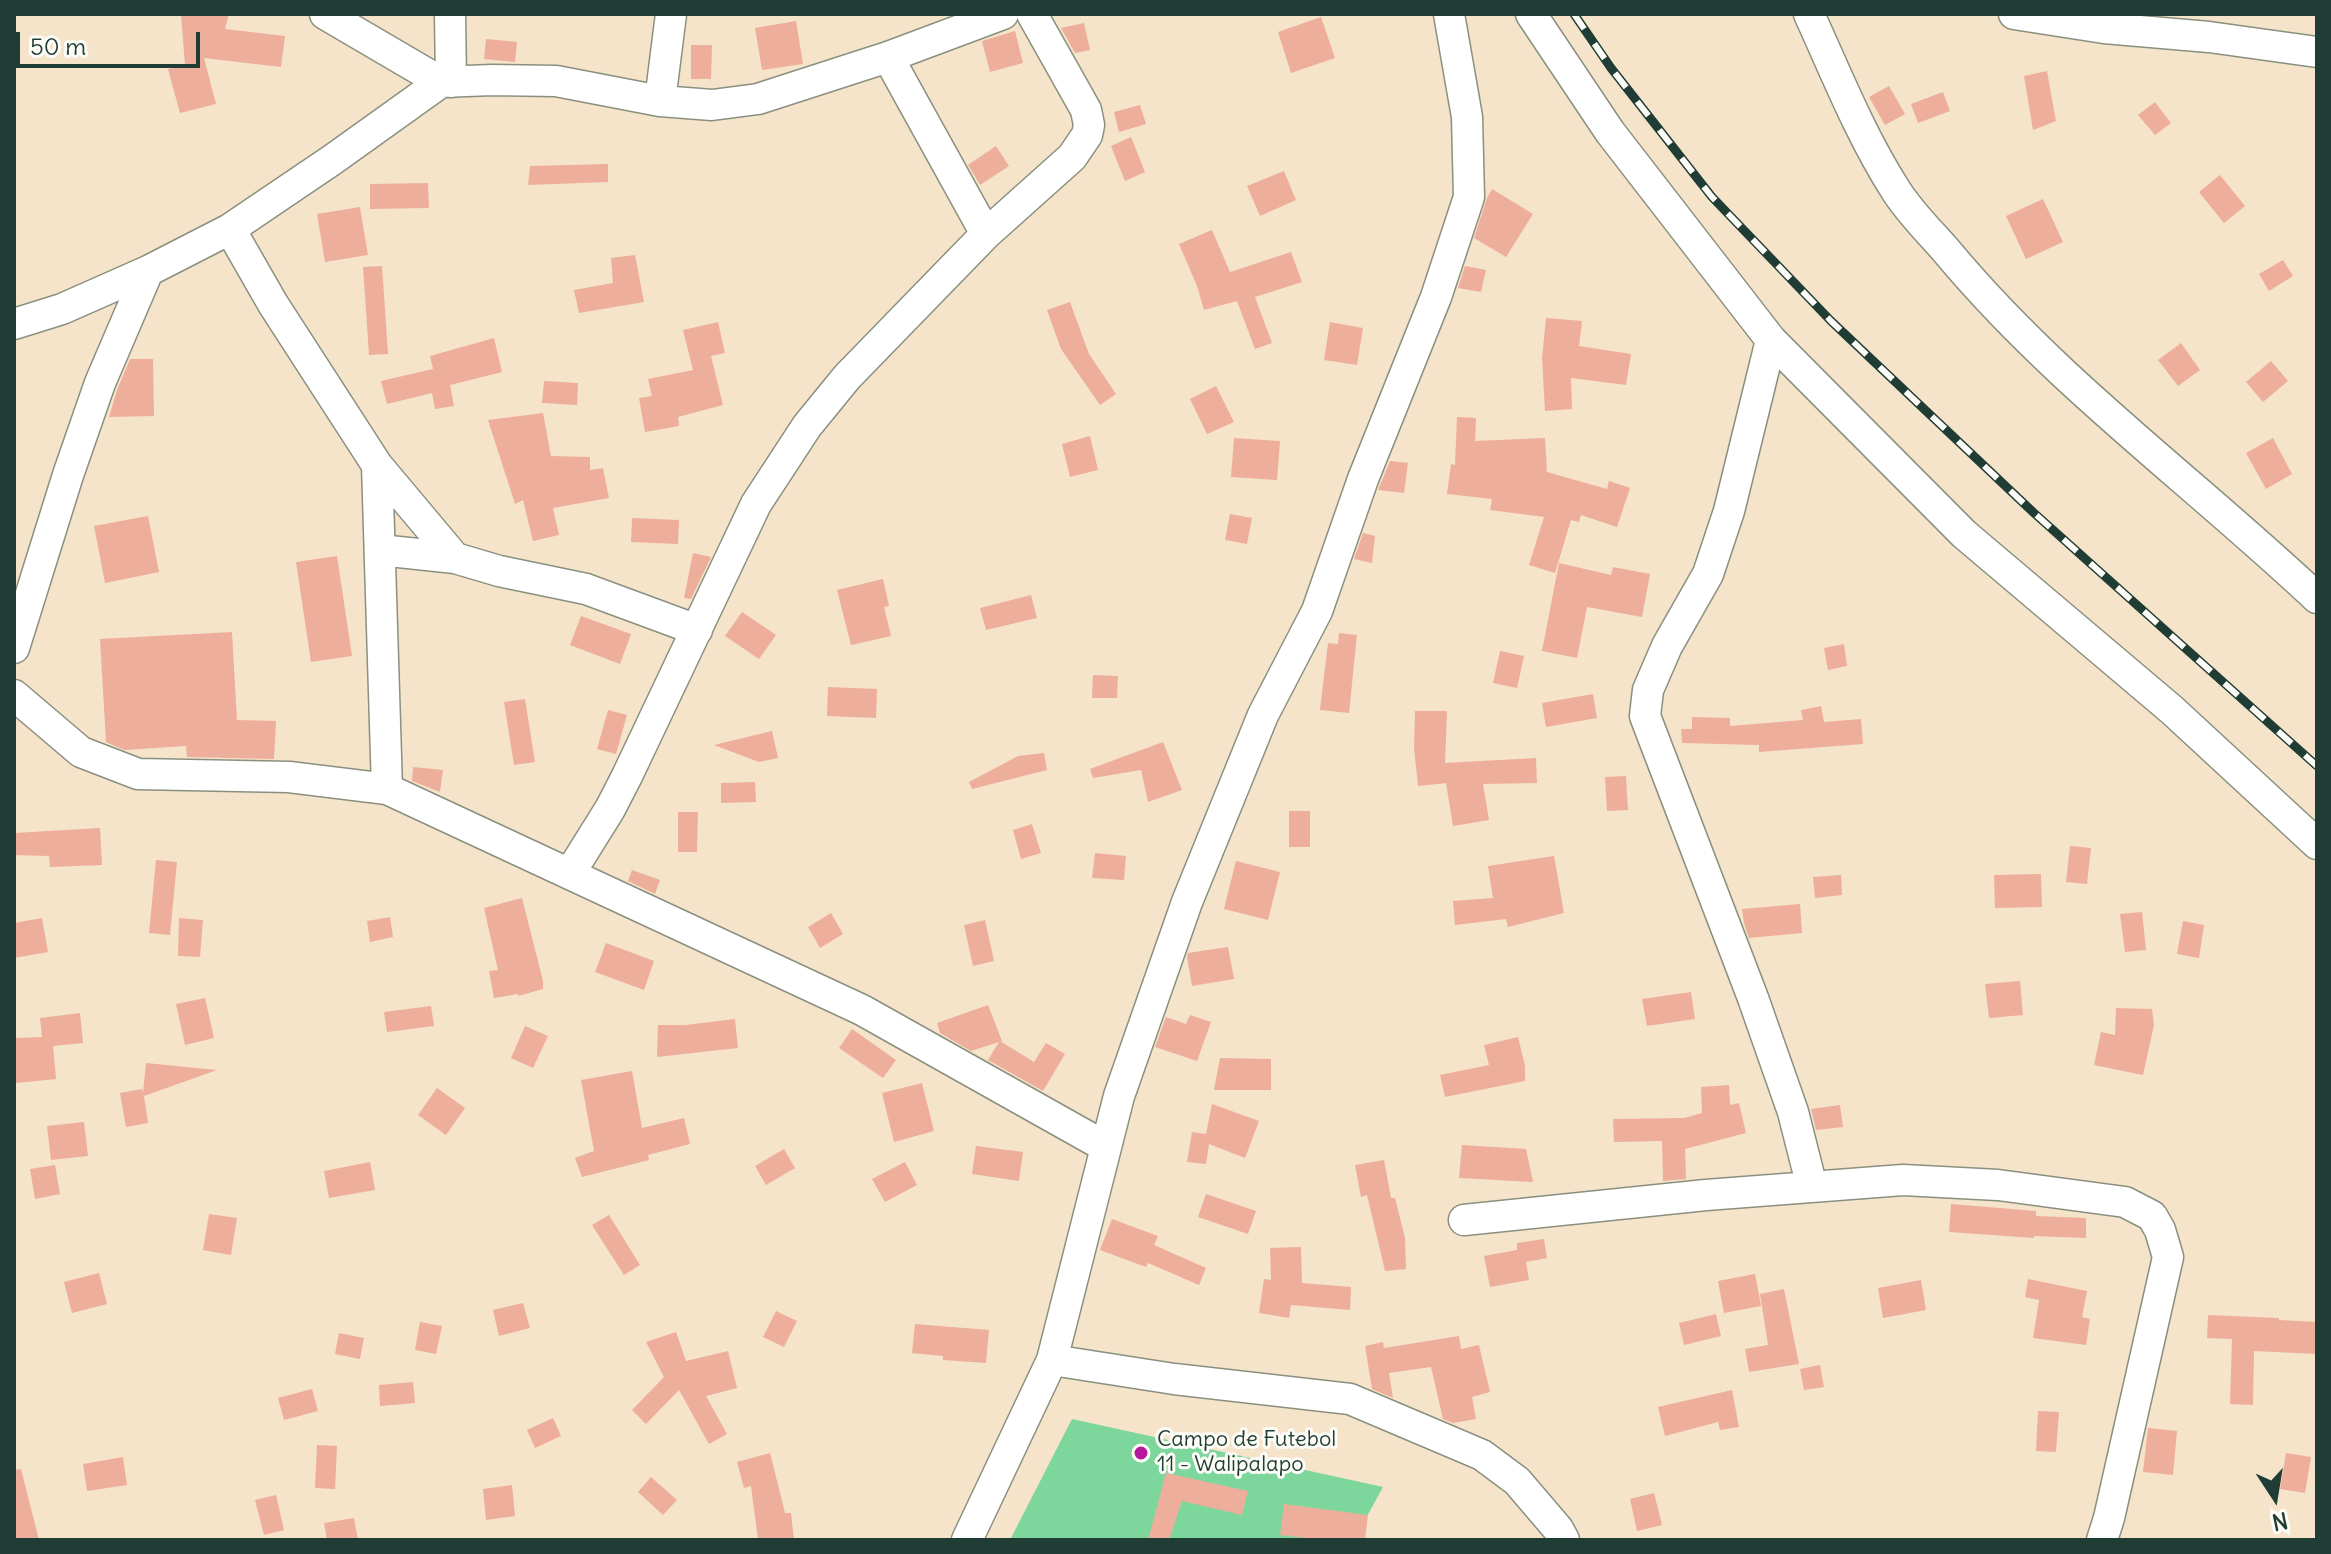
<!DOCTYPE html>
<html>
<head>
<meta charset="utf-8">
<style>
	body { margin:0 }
	#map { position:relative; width:2331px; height:1554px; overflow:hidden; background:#f5e3ca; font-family:Delius,sans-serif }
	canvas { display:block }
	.frame { position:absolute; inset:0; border:16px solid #1f3d34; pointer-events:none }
	.north { position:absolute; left:2235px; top:1458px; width:80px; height:80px; -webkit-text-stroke:6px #fdfcf7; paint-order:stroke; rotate:168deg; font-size:22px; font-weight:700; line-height:32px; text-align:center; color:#1f3d34 }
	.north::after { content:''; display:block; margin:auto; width:28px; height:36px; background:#1f3d34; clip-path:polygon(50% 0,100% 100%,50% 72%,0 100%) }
	.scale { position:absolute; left:16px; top:32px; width:184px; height:36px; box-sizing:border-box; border:4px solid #1f3d34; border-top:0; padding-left:10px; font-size:24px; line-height:28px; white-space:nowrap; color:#1f3d34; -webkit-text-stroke:6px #fdfcf7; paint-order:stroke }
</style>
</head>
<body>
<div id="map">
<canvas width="2331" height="1554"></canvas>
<div class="frame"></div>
<div class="north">N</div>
<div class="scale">50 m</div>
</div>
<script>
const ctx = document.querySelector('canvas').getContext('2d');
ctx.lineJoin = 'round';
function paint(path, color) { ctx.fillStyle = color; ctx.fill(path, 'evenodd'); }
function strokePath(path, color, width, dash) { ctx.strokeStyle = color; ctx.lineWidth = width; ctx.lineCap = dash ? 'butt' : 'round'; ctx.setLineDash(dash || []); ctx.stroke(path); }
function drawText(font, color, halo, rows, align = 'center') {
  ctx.font = font + ' Delius,sans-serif'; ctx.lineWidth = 6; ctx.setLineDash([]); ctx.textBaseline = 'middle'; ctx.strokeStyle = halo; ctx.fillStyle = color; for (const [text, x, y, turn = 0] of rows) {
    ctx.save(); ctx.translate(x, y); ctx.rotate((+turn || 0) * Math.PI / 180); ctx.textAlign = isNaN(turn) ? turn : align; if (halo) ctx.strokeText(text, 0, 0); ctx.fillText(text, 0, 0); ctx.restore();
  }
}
paint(new Path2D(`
	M1072,1419L1383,1487L1354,1540H1010Z`), '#7dd69c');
paint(new Path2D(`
	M181,14H229L225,29L285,36L281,67L204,58L216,104L180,113L168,69L185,65Z
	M1321,17L1335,58L1291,73L1278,32Z
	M796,21L803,64L762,70L755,28Z
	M1084,23L1090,50L1075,53L1061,28Z
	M1015,31L1023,63L990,72L982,41Z
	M486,39L517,42L515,62L484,59Z
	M691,45H712L711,79H691Z
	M2047,71L2056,121L2033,130L2024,76Z
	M1889,86L1905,114L1885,125L1869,97Z
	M1943,92L1950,111L1918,123L1911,104Z
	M2155,102L2171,123L2155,135L2138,115Z
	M1140,105L1146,124L1119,132L1114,112Z
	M1131,137L1145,172L1125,181L1111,146Z
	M996,146L1009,166L980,185L968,165Z
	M608,164V182L528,185L530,166Z
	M1284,171L1296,200L1260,216L1247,186Z
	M2220,175L2245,206L2224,223L2199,192Z
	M428,183L429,208L370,209V184Z
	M1492,189L1533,214L1506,257L1474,238L1487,198Z
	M2043,199L2063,242L2026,259L2006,216Z
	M360,207L368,255L325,262L317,214Z
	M1212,230L1230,272L1291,252L1302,282L1255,297L1272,343L1255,349L1237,301L1204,310L1197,286L1179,244Z
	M635,255L644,302L579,313L574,290L613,283L611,258Z
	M2283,260L2293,276L2269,291L2259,274Z
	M382,266L388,354L369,355L363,267Z
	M1465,266L1486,270L1481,292L1458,288Z
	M1070,302L1089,354L1116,394L1100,405L1061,349L1047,310Z
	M1546,318L1582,321L1579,346L1631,354L1626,385L1571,378L1572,409L1545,411L1542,358Z
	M718,322L725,353L711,356L723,405L678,417L679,426L645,432L639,398L652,396L648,379L693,370L683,330Z
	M1330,322L1363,328L1357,365L1324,360Z
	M494,338L502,372L450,385L454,406L435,409L432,393L387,404L381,381L433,369L430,356Z
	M2181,343L2200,370L2178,386L2158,360Z
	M130,359H153L154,416L109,417L117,390Z
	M2271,361L2288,381L2263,402L2246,382Z
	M544,381L578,383L577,405L542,403Z
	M1216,386L1234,422L1207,434L1190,399Z
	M543,413L551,456L590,457V470L603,468L609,498L553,508L559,535L533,541L523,500L515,504L488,420Z
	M1457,417L1476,418L1475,441L1545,438L1547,472L1607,489L1609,481L1630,488L1617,527L1581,515L1579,522L1571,520L1555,573L1529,565L1544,517L1490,510L1492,499L1447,494L1451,464L1455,465Z
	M1090,436L1098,470L1070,477L1062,444Z
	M1234,438L1280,441L1277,480L1231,477Z
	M2273,438L2292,474L2266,489L2246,453Z
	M1390,461L1408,463L1404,493L1378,490Z
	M1230,514L1252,518L1247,544L1225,540Z
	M148,516L159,572L105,583L94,526Z
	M632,518L679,520L678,544L631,542Z
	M1363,533L1375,536L1372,563L1354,559Z
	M693,553L711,557L691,599L684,598Z
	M337,556L352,656L311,662L296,562Z
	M1559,563L1611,575L1613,567L1650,574L1642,617L1587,607L1577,658L1542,651Z
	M883,579L889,606L884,607L891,636L851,645L837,590Z
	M1031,595L1037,618L986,630L980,608Z
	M742,612L776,635L759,659L725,636Z
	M581,616L631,634L620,664L570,645Z
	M232,632L237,720L276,721L274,759L187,757L186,746L124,750L106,742L100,639Z
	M1339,633L1357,635L1349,713L1320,710L1328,643L1338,644Z
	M1844,644L1847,666L1828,670L1824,648Z
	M1500,651L1524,656L1517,688L1493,683Z
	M1093,675L1118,676L1117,698H1092Z
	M828,687L877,689L876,718L827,716Z
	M1593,694L1597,718L1546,727L1542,703Z
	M525,699L535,762L514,765L504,702Z
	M1821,706L1824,722L1861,719L1863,744L1759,752V745L1682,743L1681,729H1692V717L1730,718V726L1803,720L1801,710Z
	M608,710L627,715L616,754L597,749Z
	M1415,711H1447L1445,763L1536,758L1537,783L1483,784L1489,820L1453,826L1446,783L1418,786L1414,748Z
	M772,731L778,758L759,762L714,745Z
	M1163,742L1182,790L1148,802L1141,770L1093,778L1090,769Z
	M1044,753L1047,770L972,789L969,782L1018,756Z
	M413,767L443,770L440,792L412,781Z
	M1626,776L1628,810L1607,811L1605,777Z
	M755,782L756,802L721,803V783Z
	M1289,811H1310V847H1289Z
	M678,812H698L697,852H678Z
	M1032,824L1041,853L1021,859L1013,830Z
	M100,828L102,865L50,867L49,856L14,855V833Z
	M2070,846L2091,848L2087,884L2066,882Z
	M1095,853L1126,856L1124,880L1092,878Z
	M1554,856L1564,913L1508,927L1506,919L1455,925L1453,901L1493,898L1488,866Z
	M156,860L177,862L170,935L149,933Z
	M1236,861L1280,872L1268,920L1224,909Z
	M632,870L660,880L655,894L628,881Z
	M2041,874L2042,907L1995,908L1994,875Z
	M1841,875L1842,895L1815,898L1813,877Z
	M522,898L543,981V989L518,996V994L494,998L489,971L498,970L484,908Z
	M1800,904L1802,933L1749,938L1744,923L1742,909Z
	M2142,912L2146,950L2125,952L2120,914Z
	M831,913L843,934L820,948L808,927Z
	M390,917L393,937L370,942L367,921Z
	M42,918L48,952L14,958V923Z
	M179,918L203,920L200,957L178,956Z
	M985,920L994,961L973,966L964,925Z
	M2183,921L2204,925L2199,958L2177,954Z
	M606,943L654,961L644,990L595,972Z
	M1228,947L1234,979L1192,986L1187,957L1188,953Z
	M2020,981L2023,1015L1989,1018L1985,984Z
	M1691,992L1695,1019L1647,1026L1642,999Z
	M205,998L214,1038L185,1045L176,1004Z
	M988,1005L1002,1041H1000L1034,1062L1046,1043L1065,1054L1043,1091L988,1060L999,1042L971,1051L940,1033L937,1023Z
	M431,1006L434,1026L387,1032L384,1012Z
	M2116,1008L2152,1009L2154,1025L2143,1075L2094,1065L2101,1032L2115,1035Z
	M80,1013L83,1043L53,1046L56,1079L16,1083L15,1038L42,1037L40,1018Z
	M1190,1015L1211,1022L1197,1061L1155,1047L1166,1017L1186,1024Z
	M735,1019L738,1048L657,1057L658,1025H686Z
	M525,1026L548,1036L533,1068L511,1058Z
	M852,1029L896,1060L883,1078L839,1048Z
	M1518,1037L1525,1066V1081L1445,1097L1440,1075L1489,1065L1484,1045Z
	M1220,1058L1271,1059V1090H1214Z
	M146,1063L217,1070L144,1096L148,1123L126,1127L120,1093L142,1089L143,1093Z
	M632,1071L642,1128L684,1118L690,1144L648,1155L649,1160L582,1177L575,1158L594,1151L581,1080Z
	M922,1083L934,1131L894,1142L882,1093Z
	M1729,1085L1730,1105L1739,1103L1746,1133L1685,1149L1686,1179L1663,1181L1662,1141L1614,1142L1613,1119L1684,1118L1702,1113L1701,1087Z
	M437,1088L465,1108L446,1135L418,1115Z
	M1212,1104L1259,1121L1245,1158L1209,1144L1206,1164L1187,1162L1192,1132L1206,1134Z
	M1840,1105L1843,1127L1816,1130L1811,1109Z
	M84,1122L88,1156L51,1160L47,1126Z
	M1462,1145L1526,1149L1533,1182L1459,1178Z
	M976,1146L1023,1152L1019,1181L972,1174Z
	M784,1149L795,1168L766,1185L755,1166Z
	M1384,1160L1391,1198H1395L1405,1238L1406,1269L1385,1271L1367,1195L1361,1197L1355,1165Z
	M370,1162L375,1190L329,1198L324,1171Z
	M905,1162L917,1185L885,1202L872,1179Z
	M55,1165L60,1194L35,1199L30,1169Z
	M1206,1194L1256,1211L1248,1234L1198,1217Z
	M1951,1204L2036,1211V1216L2086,1218V1238L2034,1236V1238L1949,1232Z
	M209,1214L237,1218L231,1255L203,1250Z
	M609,1215L640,1265L624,1275L592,1225Z
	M1112,1219L1158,1236L1154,1245L1206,1268L1199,1285L1148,1263L1146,1267L1100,1250Z
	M1544,1239L1547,1258L1526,1262L1529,1280L1490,1287L1484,1256L1517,1250V1243Z
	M1301,1247L1302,1283L1351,1287L1350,1310L1291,1305L1289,1318L1259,1313L1264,1279L1271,1280L1270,1248Z
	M99,1273L107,1304L72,1313L64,1282Z
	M1755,1274L1761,1306L1724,1313L1718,1281Z
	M2028,1279L2087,1291L2082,1317L2090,1319L2086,1345L2033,1338L2039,1300L2025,1297Z
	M1921,1280L1926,1310L1883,1318L1878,1288Z
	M1784,1289L1799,1364L1749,1372L1745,1349L1768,1345L1760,1294Z
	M523,1303L530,1328L499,1336L493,1310Z
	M776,1311L797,1321L784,1347L763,1337Z
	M1716,1314L1721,1336L1684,1345L1679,1323Z
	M2208,1315L2279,1318V1320L2317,1322V1354L2254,1351L2253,1405L2230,1404L2232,1339L2207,1338Z
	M420,1322L442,1326L436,1354L415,1350Z
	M915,1324L989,1330L986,1363L943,1360V1356L912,1353Z
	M676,1332L686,1361L728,1351L737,1388L706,1396L727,1434L709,1444L679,1390L646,1424L632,1410L664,1377L646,1342Z
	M339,1333L364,1338L360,1359L335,1354Z
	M1459,1336L1461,1349L1479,1345L1490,1392L1472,1397L1476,1419L1453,1423L1443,1419L1431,1367L1389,1373L1393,1398L1372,1389L1365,1346L1383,1342L1384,1348Z
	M1820,1365L1824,1387L1804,1390L1800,1369Z
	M413,1382L415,1403L380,1406L379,1385Z
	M312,1389L318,1411L284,1420L278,1398Z
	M1732,1390L1739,1427L1720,1430L1718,1422L1665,1436L1658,1407Z
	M2038,1411L2059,1412L2056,1452L2036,1451Z
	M553,1418L561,1436L535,1448L527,1430Z
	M2148,1428L2177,1431L2173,1475L2143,1472Z
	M317,1445L337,1446L335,1489L315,1488Z
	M770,1453L785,1513H791L794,1540H758L751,1486L744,1488L737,1462Z
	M2286,1453L2311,1457L2305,1493L2280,1489Z
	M123,1457L127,1485L87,1491L83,1464Z
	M21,1469L39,1540H14V1470Z
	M1166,1473L1248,1491L1242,1515L1182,1501L1169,1540H1148Z
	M651,1477L677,1500L663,1515L638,1492Z
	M512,1485L515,1516L486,1520L483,1489Z
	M1654,1493L1662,1525L1637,1531L1630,1499Z
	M276,1495L284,1530L264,1535L255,1500Z
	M1284,1504L1368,1515L1365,1540H1322L1280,1535Z
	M354,1518L358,1540H327L324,1523Z`), '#eeae9c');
const minor = new Path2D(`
	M325,14L441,82
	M450,14L451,82
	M1531,14L1610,132L1771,340L1964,534L2172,710L2317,844
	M1809,14C1836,73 1860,134 1895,189C1909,212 1931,233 1949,254C2057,383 2195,483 2317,598
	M2014,14L2104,28L2209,37L2317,52
	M888,57L986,234
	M660,101L671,14
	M230,229L273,304L377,465L455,558L499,571L586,589L697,630
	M14,324L62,309L148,271L230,229L332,160L441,82L492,80L556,81L660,101L712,105L758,99L888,57L1003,14
	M1771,340L1729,511L1708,574L1667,646L1648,690L1645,716L1753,998L1793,1112L1812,1187
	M377,465L387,789
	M380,550L455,558
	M14,648L68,475L100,383L148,271
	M14,695L81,752L138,774L289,777L387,789L862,1010L1106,1147
	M570,873L610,809L627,776L756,504L807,426L847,377L986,234L1072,157L1087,135L1089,125L1086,110L1032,14
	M1464,1220L1706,1195L1903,1180L1998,1185L2125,1202L2152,1216L2160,1230L2168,1257L2109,1518L2102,1540
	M1052,1360L1119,1096L1187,902L1263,715L1317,611L1363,479L1436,297L1469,197L1467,117L1449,14
	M967,1540L1052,1360L1174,1379L1350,1399L1482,1455L1517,1481L1558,1529L1564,1540`);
strokePath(minor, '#8a907f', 33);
strokePath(minor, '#fff', 30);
const rail = new Path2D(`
	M1574,14L1611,68L1712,197L1831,321L2034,513L2317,766`);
strokePath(rail, '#1f3d34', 9);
strokePath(rail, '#fdfcf7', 6, [18]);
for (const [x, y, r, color] of [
	[1141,1453,8,"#b5179e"]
]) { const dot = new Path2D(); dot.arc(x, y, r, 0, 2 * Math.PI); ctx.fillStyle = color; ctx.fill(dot); strokePath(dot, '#fdfcf7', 3); }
drawText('22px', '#1f3d34', '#fdfcf7', [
	["Campo de Futebol",1157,1440],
	["11 - Walipalapo",1157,1465]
], 'left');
</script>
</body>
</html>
